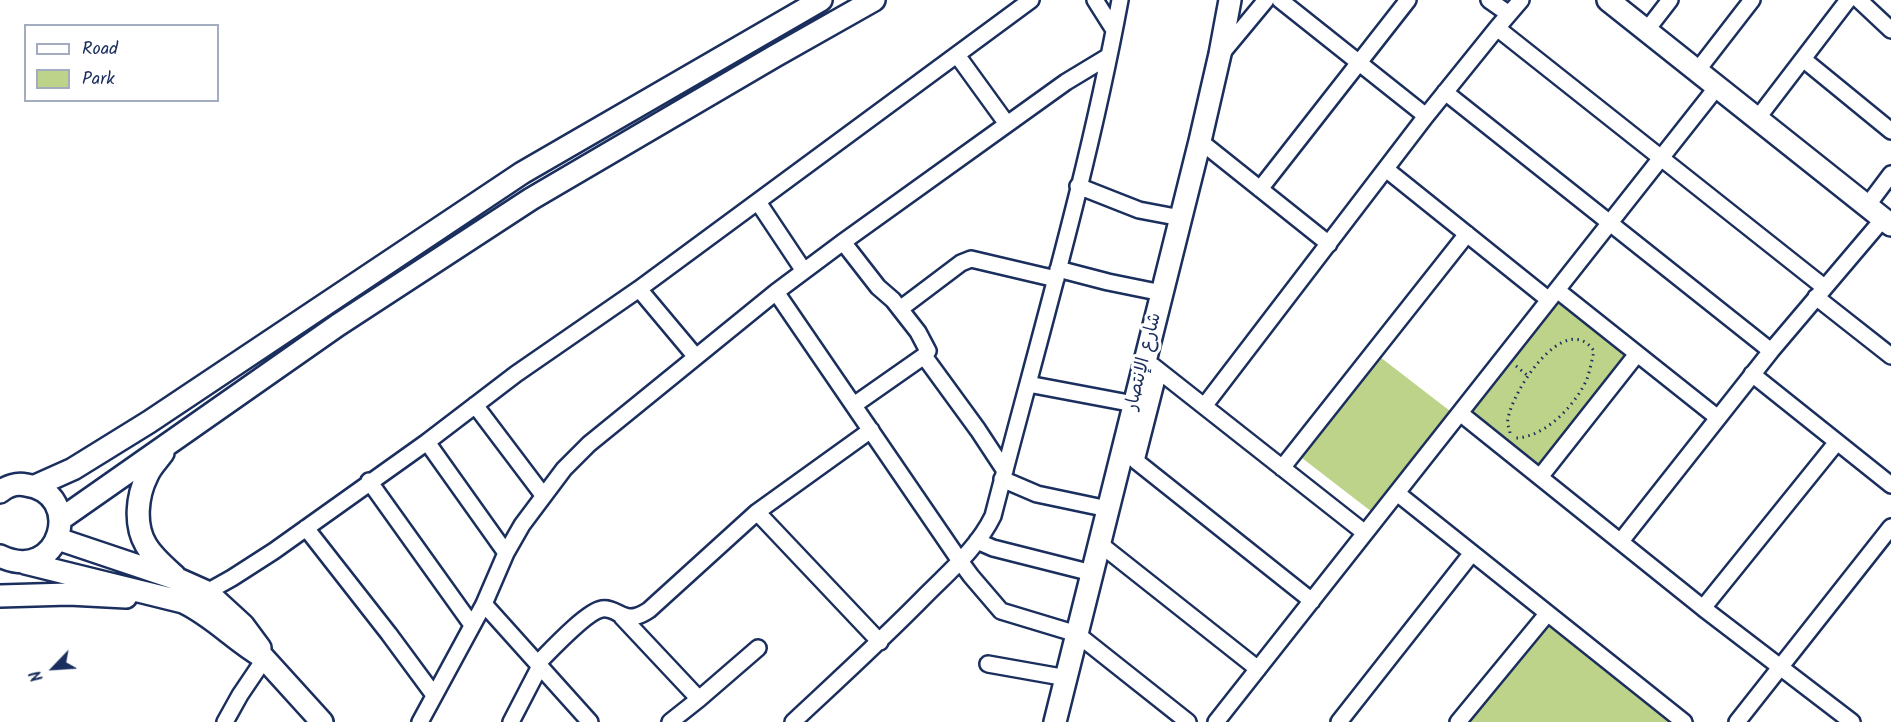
<!DOCTYPE html>
<html>
<head>
<meta charset="utf-8">
<style>
	body { margin:0 }
	#map { position:relative; width:1891px; height:722px; overflow:hidden; background:#fff; font-family:Kalam,sans-serif }
	canvas { display:block }
	.legend { position:absolute; left:24px; top:24px; width:195px; height:78px; box-sizing:border-box; background:#fff; border:2px solid #a4acbf; margin:0; padding:8px 10px; list-style:none; font-size:18px; color:#1b2f5e }
	.legend li { display:flex; align-items:center; gap:12px; height:30px }
	.legend b { width:30px; border:2px solid #a4acbf }
	.north { position:absolute; left:24px; top:638px; width:60px; height:60px; -webkit-text-stroke:4px #fff; paint-order:stroke; rotate:245deg; font-size:16px; font-weight:700; line-height:24px; text-align:center; color:#1b2f5e }
	.north::after { content:''; display:block; margin:auto; width:21px; height:27px; background:#1b2f5e; clip-path:polygon(50% 0,100% 100%,50% 72%,0 100%) }
</style>
</head>
<body>
<div id="map">
<canvas width="1891" height="722"></canvas>
<ul class="legend">
<li><b style="height:8px;background:#fff"></b>Road</li>
<li><b style="height:16px;background:#bdd389"></b>Park</li>
</ul>
<div class="north">N</div>
</div>
<script>
const ctx = document.querySelector('canvas').getContext('2d');
ctx.lineJoin = 'round';
function paint(path, color) { ctx.fillStyle = color; ctx.fill(path, 'evenodd'); }
function strokePath(path, color, width, dash) { ctx.strokeStyle = color; ctx.lineWidth = width; ctx.lineCap = dash ? 'butt' : 'round'; ctx.setLineDash(dash || []); ctx.stroke(path); }
function drawText(font, color, halo, rows, align = 'center') {
  ctx.font = font + ' Kalam,"Playpen Sans Arabic",sans-serif'; ctx.lineWidth = 6; ctx.setLineDash([]); ctx.textBaseline = 'middle'; ctx.strokeStyle = halo; ctx.fillStyle = color; for (const [text, x, y, turn = 0] of rows) {
    ctx.save(); ctx.translate(x, y); ctx.rotate((+turn || 0) * Math.PI / 180); ctx.textAlign = isNaN(turn) ? turn : align; if (halo) ctx.strokeText(text, 0, 0); ctx.fillText(text, 0, 0); ctx.restore();
  }
}
paint(new Path2D(`
	M1561,300L1629,355L1540,466L1472,411Z
	M1380,357L1450,411L1372,512L1302,458Z
	M1543,622L1669,722H1463Z`), '#bdd389');
const street = new Path2D(`
	M1095,0L1114,30
	M1280,0L1426,116
	M1489,0L1509,14
	M1859,0L1891,30
	M1497,28L1824,287
	M1646,31L1670,0
	M1222,53L1266,0
	M957,55L1007,124
	M1803,59L1891,131
	M1697,71L1752,0
	M1445,92L1771,351
	M1757,119L1848,0
	M1200,141L1329,244
	M1387,170L1549,300
	M1078,186L1139,210L1181,218
	M1260,189L1408,0
	M758,202L804,271
	M1867,206L1891,174
	M843,242L878,287L893,300L918,332L928,351L924,356L854,405
	M1058,269L1108,282L1162,293
	M639,289L696,357
	M1557,290L1718,418
	M776,292L960,561L971,576L1001,611L1077,634L1188,722
	M1816,297L1891,356
	M900,309L961,263L971,259L1056,279
	M924,356L978,430L1005,471
	M1153,366L1365,533
	M1159,371L1136,461L1312,601
	M1752,374L1891,485
	M1028,384L1134,404
	M475,405L543,495
	M1205,405L1426,116L1497,28L1521,0
	M1460,413L1703,608L1852,722
	M871,430L757,512L880,642
	M427,442L506,553
	M1282,468L1467,234
	M1540,477L1637,354
	M1002,479L1037,494L1108,509
	M369,481L472,625
	M1397,493L1684,722
	M306,528L389,634L434,695
	M977,541L993,548L1092,573
	M1621,541L1771,351L1883,219
	M1100,544L1258,669
	M207,592L232,578L274,551L427,442L516,374L639,289L1031,0
	M484,604L590,722
	M1703,608L1837,442
	M622,617L699,699L670,722
	M538,663C550,651 587,611 602,609C615,607 623,621 637,616C641,615 646,612 649,610L757,512
	M988,664L1067,678
	M699,699L758,648
	M225,722L240,695L265,658
	M420,722L484,604L506,553L522,525L564,469L589,444L776,292L843,242L1066,82L1109,56
	M511,722L540,666
	M793,722C838,680 884,638 927,594C951,570 978,547 993,516C1037,345 1088,174 1120,0
	M1216,722L1717,87
	M1339,722L1472,553
	M1458,722L1547,614
	M1737,722L1891,527`);
const secondary = new Path2D(`
	M1608,0L1891,225
	M163,453C158,460 150,468 147,476C137,496 134,525 146,545C153,557 165,567 175,576
	M35,486L73,469L149,422L522,173L821,0
	M0,492C7,486 17,483 26,485C85,493 61,585 0,556
	M61,519L338,325L531,199L775,56L874,0
	M58,539L180,580L207,592L243,625L260,648
	M25,563L183,602C213,616 235,641 263,657L322,722
	M0,596L69,594L126,597
	M1055,722L1200,141L1220,54L1230,0`);
strokePath(street, '#1b2f5e', 20);
strokePath(secondary, '#1b2f5e', 26);
strokePath(new Path2D(`
	M1516,366L1528,376
	M1510,433C1509,428 1507,423 1508,419C1512,391 1565,309 1594,351C1592,360 1590,370 1587,379C1576,404 1546,437 1516,438`), '#1b2f5e', 3, [1.5, 4.5]);
strokePath(street, '#fff', 15);
strokePath(secondary, '#fff', 21);
drawText('18px', '#1b2f5e', '#fff', [
	["شارع الإنتصار",1145,362,-76]
]);
</script>
</body>
</html>
